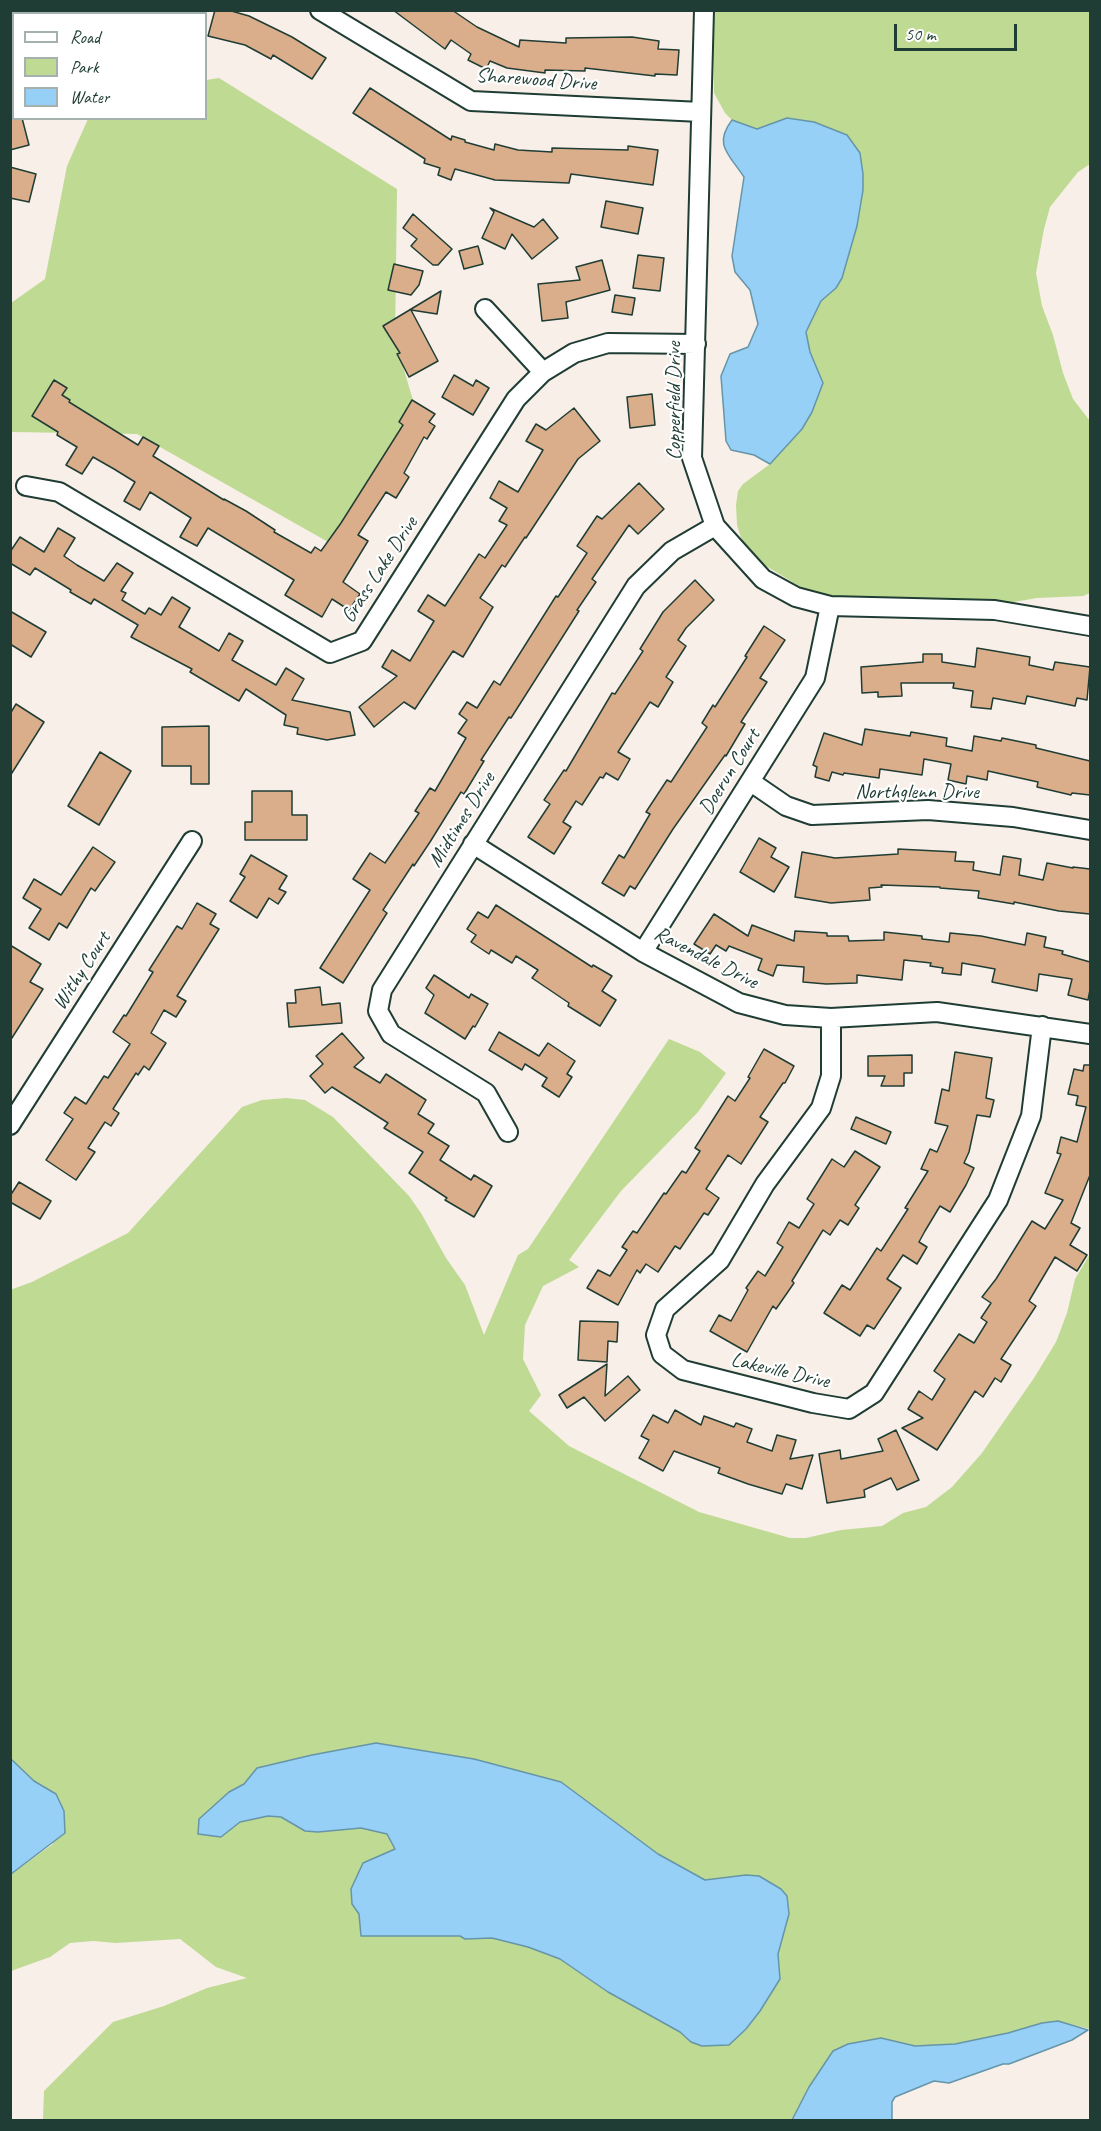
<!DOCTYPE html>
<html>
<head>
<meta charset="utf-8">
<style>
	body { margin:0 }
	#map { position:relative; width:1101px; height:2131px; overflow:hidden; background:#f8efe8; font-family:Caveat,sans-serif }
	canvas { display:block }
	.frame { position:absolute; inset:0; border:12px solid #1f3d34; pointer-events:none }
	.legend { position:absolute; left:12px; top:12px; width:195px; height:108px; box-sizing:border-box; background:#fff; border:2px solid #a5b1ae; margin:0; padding:8px 10px; list-style:none; font-size:18px; color:#1f3d34 }
	.legend li { display:flex; align-items:center; gap:12px; height:30px }
	.legend b { width:30px; border:2px solid #a5b1ae }
	.scale { position:absolute; left:894px; top:24px; width:123px; height:27px; box-sizing:border-box; border:3px solid #1f3d34; border-top:0; padding-left:8px; font-size:18px; line-height:21px; white-space:nowrap; color:#1f3d34; -webkit-text-stroke:4px #fff; paint-order:stroke }
</style>
</head>
<body>
<div id="map">
<canvas width="1101" height="2131"></canvas>
<div class="frame"></div>
<ul class="legend">
<li><b style="height:8px;background:#fff"></b>Road</li>
<li><b style="height:16px;background:#bfda92"></b>Park</li>
<li><b style="height:16px;background:#96d0f6"></b>Water</li>
</ul>
<div class="scale">50 m</div>
</div>
<script>
const ctx = document.querySelector('canvas').getContext('2d');
ctx.lineJoin = 'round';
function paint(path, color) { ctx.fillStyle = color; ctx.fill(path, 'evenodd'); }
function strokePath(path, color, width, dash) { ctx.strokeStyle = color; ctx.lineWidth = width; ctx.lineCap = dash ? 'butt' : 'round'; ctx.setLineDash(dash || []); ctx.stroke(path); }
function drawText(font, color, halo, rows, align = 'center') {
  ctx.font = font + ' Caveat,sans-serif'; ctx.lineWidth = 4.5; ctx.setLineDash([]); ctx.textBaseline = 'middle'; ctx.strokeStyle = halo; ctx.fillStyle = color; for (const [text, x, y, turn = 0] of rows) {
    ctx.save(); ctx.translate(x, y); ctx.rotate((+turn || 0) * Math.PI / 180); ctx.textAlign = isNaN(turn) ? turn : align; if (halo) ctx.strokeText(text, 0, 0); ctx.fillText(text, 0, 0); ctx.restore();
  }
}
paint(new Path2D(`
	M713,11H1090V164L1078,172L1050,207L1044,229L1036,273L1042,306L1053,335L1063,373L1073,399L1090,421V593L1083,596L1037,598L1008,603L830,597L807,591L758,561L743,544L737,525L736,505L738,491L743,484L770,464L792,439L823,383L810,352L806,332L821,301L836,288L857,226L863,190L787,118L757,129L732,120L725,113L714,93Z
	M219,78L397,189L395,340L424,437L337,547L137,434L11,432V303L45,279L67,166L88,119L206,118V80Z
	M669,1039L700,1052L726,1073L698,1112L621,1191L569,1260L579,1267L543,1286L525,1325L523,1359L541,1395L529,1411L569,1446L699,1512L790,1538H806L841,1530L882,1526L903,1513L926,1507L952,1487L982,1453L1034,1378L1056,1342L1067,1313L1075,1279L1090,1254V2029L1058,2021L1042,2023L1008,2033L955,2044L915,2046L881,2038L848,2044L833,2051L809,2087L792,2120H43L44,2091L113,2022L164,2006L207,1988L247,1978L216,1967L180,1939L116,1943L93,1941L70,1943L50,1957L11,1971V1874L53,1844L44,1786L34,1781L11,1759L10,1290L32,1282L128,1233L242,1107L262,1100L286,1098L305,1100L333,1117L409,1196L421,1213L446,1258L465,1285L484,1335L518,1255L528,1249ZM376,1743L560,1782L658,1854L705,1880L746,1875L759,1876L789,1914L778,1954L780,1979L760,2011L746,2029L729,2045L702,2046L691,2042L680,2032L608,1992L560,1959L528,1947L492,1938L465,1939L460,1936H362L359,1914L352,1904L351,1889L363,1863L395,1849L388,1834L361,1828L318,1832L305,1831L281,1817L268,1816L240,1822L221,1837L229,1792L244,1784L257,1768L312,1755Z`), '#bfda92');
const water = new Path2D(`
	M787,118L814,122L847,135L860,153L863,174V190L857,226L842,278L836,288L821,301L806,332L810,352L823,383L812,412L802,429L770,464L754,455L731,450L726,441L721,376L730,354L748,347L758,324L750,290L735,272L732,256L744,177C729,154 713,145 732,120L757,129Z
	M376,1743L474,1759L561,1782L658,1854L705,1880L746,1875L759,1876L781,1889L787,1896L789,1914L778,1954L780,1979L760,2011L746,2029L729,2045L702,2046L691,2042L680,2032L608,1992L560,1959L528,1947L492,1938L465,1939L460,1936H361L359,1914L352,1904L351,1889L363,1863L395,1849L387,1834L361,1828L318,1832L305,1831L281,1817L268,1816L240,1822L221,1837L198,1834L199,1819L229,1792L244,1784L257,1768L312,1755Z
	M11,1759L34,1781L56,1794L64,1811L65,1833L11,1874Z
	M1058,2021L1088,2030L1072,2040L1009,2064H1003L949,2083L934,2081L895,2097L892,2102V2120H792L809,2087L833,2051L848,2044L881,2038L915,2046L955,2044L1008,2033L1042,2023Z`);
paint(water, '#96d0f6');
strokePath(water, '#6695a8', 1.5);
const building = new Path2D(`
	M215,10H228L249,16L292,37L326,58L312,79L273,55L271,59L245,45L208,36Z
	M393,10H452L477,27L519,47L520,40L566,43V38L632,37L659,41L658,49L679,50L677,75L655,74V76L585,68V71L545,70V73L507,68L490,61L486,69L468,60L471,54L451,40L445,49Z
	M370,88L451,140L452,136L465,140V142L494,150L495,144L518,150L552,152V148L628,150V146L658,150L653,185L571,174L569,183L495,180L455,169L451,180L438,175L440,168L424,163L425,159L353,113Z
	M10,118H22L29,145L10,150Z
	M10,167L36,174L29,202L10,198Z
	M606,201L643,208L638,234L601,227Z
	M490,208L534,227L543,219L558,238L532,259L512,234L505,249L482,238L494,212Z
	M413,214L452,249L438,265H433L411,246L417,239L403,228Z
	M478,246L483,264L464,269L459,251Z
	M638,255L664,258L660,291L633,288Z
	M602,260L610,290L566,302L568,318L542,321L538,284L580,280L576,267Z
	M394,264L423,271L419,285L411,295L388,290Z
	M441,291L437,314L411,310L438,361L409,377L397,354L400,353L383,326Z
	M615,295L635,298L632,315L612,312Z
	M454,375L473,386L476,380L489,388L473,415L442,397Z
	M54,380L67,388L62,395L70,400L69,402L138,445L143,437L159,446L153,456L224,500V499L246,511L275,530L274,532L311,553L315,547L321,551L341,523L403,425L399,422L412,400L435,414L429,422L435,426L427,439L424,437L404,473L409,477L396,498L386,492L358,535L368,541L343,582L360,594L349,610L332,599L322,617L285,595L294,580L208,528L197,546L180,537L191,518L150,492L140,510L124,501L135,482L114,469L93,457L82,474L66,465L77,447L57,435L58,432L32,416Z
	M652,394L655,425L630,428L627,397Z
	M574,408L600,441L578,459L526,538L525,537L505,567L502,565L480,598L493,607L463,657L453,651L415,709L404,702L374,727L359,707L397,676L382,667L392,650L410,661L434,621L418,611L428,595L445,606L479,554L485,558L507,525L499,521L507,508L490,498L499,481L518,492L543,450L526,441L536,424L546,430Z
	M639,483L664,509L638,534L629,525L592,579L596,582L577,610L579,611L511,718L509,717L481,760L484,761L464,794L461,792L430,842L414,866L413,864L383,910L387,913L343,983L320,968L370,890L353,879L370,853L385,863L419,813L415,811L430,788L435,791L466,738L458,733L467,720L459,714L467,702L477,708L494,681L500,685L556,596L558,597L587,553L577,546L597,516L602,519Z
	M58,528L75,538L64,556L77,565L104,581L117,563L133,573L121,591L126,593L122,600L145,614L149,608L161,615L172,597L190,608L179,627L219,651L229,633L243,641L232,660L276,685L286,668L304,679L292,700L350,712L355,735L327,740L297,734L298,728L284,725L286,715L246,689L239,701L190,672L192,669L131,637L138,625L94,599L91,604L70,592L71,590L35,568L30,575L10,563V552L20,537L44,552Z
	M695,580L714,600L686,628L678,640L686,646L666,677L673,682L658,707L650,702L618,752L630,759L618,780L606,773L603,778L600,777L582,805L576,801L563,822L571,827L554,854L528,837L550,804L544,800L564,770L566,771L612,693L615,694L643,651L640,649L663,612Z
	M10,611L46,632L31,657L10,644Z
	M764,626L785,640L760,678L767,682L741,722L745,724L726,756L725,755L673,829L635,889L630,886L624,896L602,883L619,855L624,858L650,814L646,812L667,780L671,782L707,727L702,723L713,705L715,707L747,657L745,656Z
	M977,648L1030,657L1029,665L1053,670L1055,662L1090,667L1087,700L1077,698L1075,706L1027,696L1025,704L993,698L991,709L971,707L973,691L953,688L954,683H901L902,696L878,697V692L862,693L861,667L923,662V654H942V662L975,667Z
	M16,704L44,722L10,776V714Z
	M209,726V784H191V766H162V727Z
	M865,729L910,736L911,732L947,738L946,746L972,751L974,736L1001,741L1002,738L1036,745V748L1090,761V795L1072,793L1071,795L1037,787L1038,782L988,771L987,780L967,776L966,784L948,780L951,764L924,759L922,775L880,769L879,778L844,773L843,775L832,772L829,781L815,777L817,767L813,765L824,733L862,745Z
	M100,752L131,771L99,825L68,806Z
	M252,791H292V815H307V840H245V822H252Z
	M759,838L776,848L771,857L789,867L774,892L740,872Z
	M93,847L115,862L95,891L91,888L67,928L59,923L49,940L29,928L41,909L23,898L34,879L61,895Z
	M898,849L956,852L955,861L974,862L973,870L1000,875L1003,856L1021,859L1019,875L1043,880L1047,863L1073,868V867L1090,869V914L1059,911L1014,902V904L978,898L979,891L940,888V887L881,885L882,887L869,888L870,900L831,903L795,897L802,852L835,858L898,854Z
	M251,855L287,876L279,889L286,892L278,904L269,898L257,918L230,901L245,877L240,874Z
	M197,903L216,914L210,924L219,929L177,996L186,1001L176,1017L164,1010L151,1033L166,1043L149,1070L144,1066L138,1075L136,1073L113,1109L119,1113L111,1126L105,1122L88,1148L95,1152L76,1180L46,1160L73,1119L64,1113L75,1097L86,1104L104,1076L108,1078L130,1044L113,1032L124,1015L126,1016L153,972L149,970L177,926L182,929Z
	M496,905L592,967L593,965L612,976L602,991L616,1000L600,1026L568,1006L569,1003L532,978L538,970L516,956L512,963L491,950L489,954L471,942L476,935L467,929L478,912L488,918Z
	M714,914L748,936L752,925L794,941L795,931L827,933V936H848L849,941L884,940V932L922,936V939L949,942L950,933L981,936L1025,945L1027,933L1046,937L1044,947L1063,951L1062,954L1090,962V990L1088,1000L1068,995L1072,979L1039,974L1037,991L992,982L995,969L962,963L961,975L942,973L943,968L930,966L931,963L904,960L902,980L857,975V983L826,984L803,982L804,967L777,965L773,976L758,970L762,959L729,946L726,951L716,945L710,954L694,944Z
	M10,945L41,964L30,982L43,989L10,1041Z
	M434,975L469,998L471,994L488,1004L475,1027L473,1026L465,1039L425,1013L434,995L426,988Z
	M320,987L322,1005L340,1003L342,1023L289,1027L287,1003H296L295,990Z
	M499,1032L539,1056L548,1043L575,1061L567,1074L572,1077L559,1097L542,1086L547,1078L525,1064L522,1070L489,1050Z
	M342,1033L364,1058L354,1067L380,1083L386,1074L426,1100L418,1114L434,1124L428,1133L449,1146L440,1160L471,1180L474,1175L492,1186L474,1217L445,1200L447,1198L409,1173L423,1152L384,1128L388,1123L332,1087L325,1093L310,1076L323,1064L316,1056Z
	M764,1049L794,1066L785,1083H783L760,1117L768,1122L741,1164L728,1155L706,1189L719,1198L708,1215L704,1213L680,1249L675,1246L658,1272L646,1264L640,1273L637,1270L618,1305L587,1288L598,1270L610,1276L627,1250L622,1247L633,1231L637,1233L664,1193L666,1194L682,1171L686,1173L700,1151L695,1148L728,1096L735,1101L750,1078L748,1077Z
	M955,1052L992,1058L986,1098L994,1100L990,1117L977,1115L969,1152L964,1163L974,1168L966,1185L950,1212L940,1206L925,1231L919,1242L927,1247L917,1264L903,1255L887,1279L901,1288L874,1329L867,1325L860,1336L824,1313L842,1285L850,1290L877,1248L881,1251L908,1209L905,1208L928,1171L921,1169L930,1149L937,1152L948,1126L935,1123L942,1089L949,1091Z
	M912,1055V1073H904V1086H881L885,1076H868V1056Z
	M1084,1065H1090V1175L1071,1223L1080,1228L1070,1245L1087,1255L1077,1271L1055,1257L1029,1301L1036,1306L1001,1359L1011,1365L1001,1382L995,1378L983,1397L975,1391L937,1450L902,1428L923,1418L908,1409L919,1391L932,1400L945,1379L934,1371L959,1334L974,1343L987,1322L981,1318L991,1303L982,1297L996,1279L1032,1221L1045,1229L1063,1200L1045,1193L1061,1154L1057,1153L1061,1137L1077,1142L1086,1107L1076,1105L1078,1096L1068,1094L1074,1069L1083,1071Z
	M856,1117L891,1132L886,1144L851,1129Z
	M855,1151L880,1167L855,1205L859,1208L848,1225L840,1220L830,1235L823,1230L792,1281L794,1283L776,1309L773,1306L747,1352L710,1331L719,1315L731,1321L748,1290L746,1288L758,1271L765,1276L783,1247L777,1243L789,1222L799,1228L814,1204L807,1199L832,1159L844,1167Z
	M19,1182L51,1201L40,1219L10,1202V1196Z
	M580,1321L618,1322L617,1342L608,1341L607,1362L578,1360Z
	M607,1364L605,1396L628,1376L640,1390L605,1421L584,1397L567,1408L559,1395Z
	M675,1410L701,1425L704,1416L734,1427L736,1423L752,1429L747,1442L772,1451L777,1435L796,1440L790,1459L813,1455L802,1489L786,1484L782,1494L748,1484L718,1473L720,1468L674,1451L663,1471L639,1458L649,1440L641,1436L653,1415L668,1423Z
	M896,1430L919,1480L897,1490L891,1478L864,1490L865,1497L827,1503L819,1454L840,1450L841,1459L883,1451L878,1439Z`);
paint(building, '#daad8b');
strokePath(building, '#1f3d34', 1.5);
const street = new Path2D(`
	M320,10L471,101L701,112
	M704,10L692,458L715,526L763,579L796,597L830,606L995,610L1090,626
	M485,309L543,372
	M26,486L59,492L330,653L362,641L516,399L543,372L574,353L608,343L696,344
	M751,782L786,806L812,815L928,810L1013,817L1090,830
	M473,844L643,952L739,1003L785,1015L831,1018L937,1012L1090,1034
	M643,952L815,678L830,606
	M831,1018V1076L821,1108L765,1184L720,1260L665,1309L656,1335L662,1354L683,1370L813,1403L849,1409L874,1393L998,1200L1031,1116L1042,1026
	M10,1125L192,841
	M508,1132L486,1093L391,1034L378,1011L382,990L636,586L672,551L715,526`);
strokePath(street, '#1f3d34', 22);
strokePath(street, '#fff', 18);
drawText('21px', '#1f3d34', '#fff', [
	["Sharewood Drive",536,80,4],
	["Copperfield Drive",674,401,-90],
	["Grass Lake Drive",380,570,-57],
	["Doerun Court",730,772,-58],
	["Northglenn Drive",917,792],
	["Midtimes Drive",462,820,-58],
	["Ravendale Drive",706,958,27],
	["Withy Court",82,971,-57],
	["Lakeville Drive",780,1371,13]
]);
</script>
</body>
</html>
